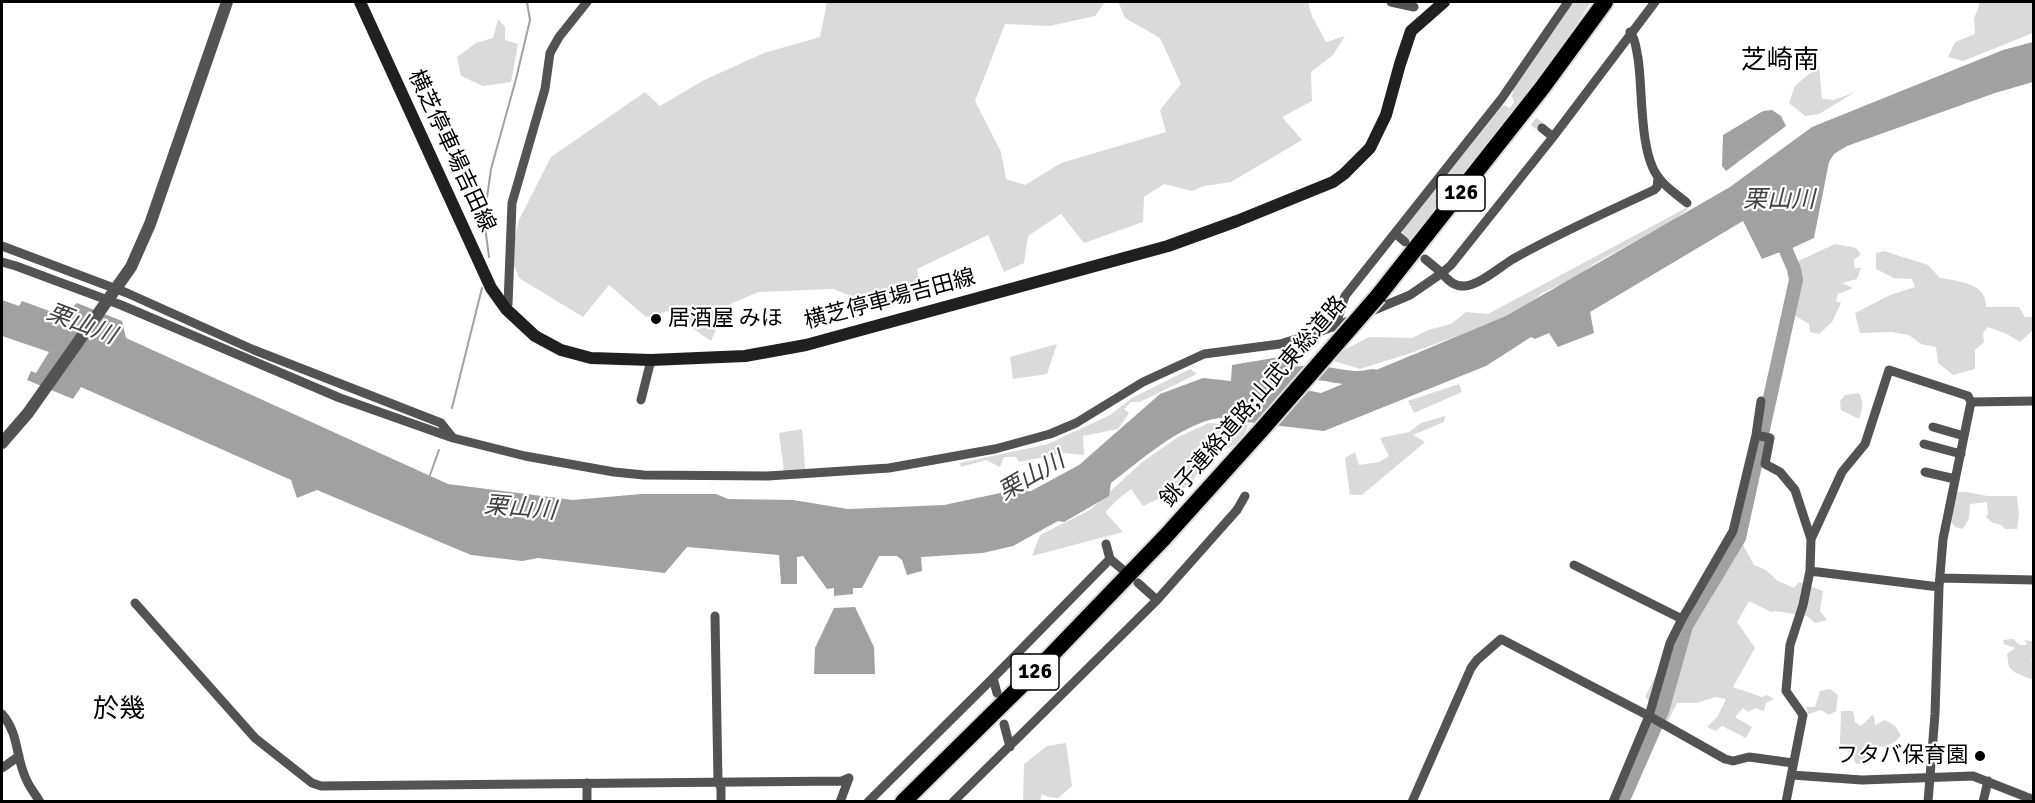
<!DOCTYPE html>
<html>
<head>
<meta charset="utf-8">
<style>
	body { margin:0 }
	#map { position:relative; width:2035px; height:803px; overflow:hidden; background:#fff; font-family:Signika,sans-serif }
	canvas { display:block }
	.frame { position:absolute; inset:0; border:3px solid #000; pointer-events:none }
</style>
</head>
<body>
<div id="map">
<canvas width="2035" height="803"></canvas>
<div class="frame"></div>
</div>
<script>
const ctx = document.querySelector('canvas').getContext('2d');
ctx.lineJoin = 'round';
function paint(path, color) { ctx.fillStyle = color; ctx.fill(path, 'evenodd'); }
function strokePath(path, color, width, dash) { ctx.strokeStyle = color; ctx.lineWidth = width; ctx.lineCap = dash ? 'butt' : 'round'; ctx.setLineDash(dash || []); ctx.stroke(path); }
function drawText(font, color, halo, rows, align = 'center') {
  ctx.font = font + ' Signika,"Noto Sans JP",sans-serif'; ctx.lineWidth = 4.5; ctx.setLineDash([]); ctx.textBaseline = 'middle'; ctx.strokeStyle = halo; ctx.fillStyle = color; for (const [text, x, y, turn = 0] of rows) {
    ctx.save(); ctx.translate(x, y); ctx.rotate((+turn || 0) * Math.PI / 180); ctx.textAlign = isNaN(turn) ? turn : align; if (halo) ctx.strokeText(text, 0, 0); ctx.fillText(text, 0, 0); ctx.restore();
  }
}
paint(new Path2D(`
	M827,2H1105L1095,16L1050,26L1005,24L975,101L1001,152L1006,179L1025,185L1061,163L1166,132L1160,110L1181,84L1160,38L1125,18L1118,2H1308L1311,14L1326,42L1345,36L1333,55L1311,72L1312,101L1282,117L1302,140L1231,182L1204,186L1192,191L1164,184L1144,197L1143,222L1084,243L1061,214L1028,236L1024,263L1004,272L988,235L917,269L921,293L866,302L833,289L758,292L726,306L711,341L668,311L646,317L609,285L583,317L519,278L510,256L519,220L551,157L645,92L660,106L704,80L764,53L820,37Z
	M1573,2H1591L1540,79L1519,106L1514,103L1512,96L1514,85Z
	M1980,2H2033V33L1963,61L1948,57L1955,42L1975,34L1974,19Z
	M498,19L505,27V40L518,44L511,82L483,86L461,76L457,57L476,43L493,38Z
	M1819,65L1822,99L1834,100L1855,92L1819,114L1805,116L1789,103L1795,86Z
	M1505,105L1514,111L1411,243L1404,237L1402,229L1497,108Z
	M1688,207L1687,210L1671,222L1595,263L1578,276L1542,293L1525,308L1493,323L1408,354L1360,369L1334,361L1340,352L1369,337L1412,338L1428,330L1451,324L1466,312L1488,314Z
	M1835,244L1856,248L1861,254L1854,260L1855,268H1861L1857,279L1842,283L1853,288L1838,294L1836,301L1841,303L1832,322L1819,334L1810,332L1809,324L1794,315L1799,283L1796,262Z
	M1884,251L1928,265L1940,278C1958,281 1987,283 1986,307H2019L2025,317H2033V330L2020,342L2007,334L1988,327L1983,333L1984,342L1975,350V369L1953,375L1938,363L1936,347L1921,344L1909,335L1891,332L1860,333L1855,313L1890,295L1915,287L1912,279L1894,278L1876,269V253Z
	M1057,344L1047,374L1013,379L1010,357Z
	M1190,369L1197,374L1140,402H1131L1124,409L1129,413L1118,429L1083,436L1084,455L1064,453L1019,462L1016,457H1004L1000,467L986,460L961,467L960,463L1048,444L1110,415L1132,398Z
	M1459,384L1462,392L1414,413L1408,401Z
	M1859,393C1864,402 1863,409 1859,419L1841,410L1840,401L1845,395Z
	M1445,416L1444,422L1413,435L1425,442L1362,495H1350L1345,458L1355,452L1359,465L1379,462L1389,456L1380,438L1409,432L1421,423Z
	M1209,423L1248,425C1243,444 1225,452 1206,454L1192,484L1143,506L1131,489L1117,500L1105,512L1123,532L1032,556L1040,535L1090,510L1141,463L1178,437Z
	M802,429L805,469L784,472L779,433Z
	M1948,492H1966L1988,496H2017L2019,515L2017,529H2005L2002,525L1993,523L1986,517L1988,514L1987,502L1970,504L1969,518L1963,529L1955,527L1950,520Z
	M1743,545L1754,565L1766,570L1778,581L1794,588L1799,582L1823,591L1820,611L1827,620L1815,623L1807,616L1775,611L1771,612L1749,601L1737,622L1755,648L1733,687L1762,697L1767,695L1774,699L1766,703L1764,711L1755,708L1749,712L1743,708L1735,717L1752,727L1746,738L1722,726L1716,731L1707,727L1718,716L1726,699L1716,697L1696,703H1677L1668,721L1645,697L1682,622L1724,566Z
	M2013,639C2018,644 2021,647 2027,644L2024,640L2033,641V659H2031L2033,663V680L2016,673L2009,667L2007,654L2015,648L2004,644L2003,640Z
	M1830,689L1838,695L1836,711L1829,715L1821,710L1808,714L1806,707H1815L1820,691Z
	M1841,711H1853L1855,722L1861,726L1872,715L1874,716L1875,725L1885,720L1895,726L1901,735C1894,747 1880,747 1868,748L1867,757L1861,764H1856L1853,757L1840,744Z
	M1066,743L1072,786L1058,798L1048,797L1042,794L1040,801H1023L1024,764L1047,746Z`), '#dadada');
paint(new Path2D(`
	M2033,42V82L1995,93L1847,146L1834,154L1829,162L1814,238L1790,249L1791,255L1784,257L1780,252L1762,259L1743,221L1590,312L1594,333L1558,347L1549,333L1535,339L1531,337L1486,366L1324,431L1246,422C1205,401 1142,460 1111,483L1109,496L1064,522L1058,521L1013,546L983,553L921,557L922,571L907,575L902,560L897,556H879L862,588H853V594L834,596V588L827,589L803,556L797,557V584H781L779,555L687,547L665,573L538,558L522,561L471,555L317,490L297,498L291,480L81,387L73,399L27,380L31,371L36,373L49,352L2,336V300L19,306L22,301L63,316L77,303L122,321L126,338L448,484L573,500L641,494H716L728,499L793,500L848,509L944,505L1005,492L1031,491L1079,465L1160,394L1203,378L1231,381L1232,365L1291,355L1287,377L1296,388L1321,393L1506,316L1730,187L1812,127L2003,50Z
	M1772,110L1781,116L1786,126L1726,171L1722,166L1723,135L1763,111Z
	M855,607L874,647L875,674H814L815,648L834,608Z`), '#a1a1a1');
strokePath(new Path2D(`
	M489,257L484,219L491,169L516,79L530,20L527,2
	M452,408L482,288
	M430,475L439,450`), '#a1a1a1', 2);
strokePath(new Path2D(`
	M1270,377C1289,374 1307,371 1326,374C1343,377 1356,380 1373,376
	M1622,802L1662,711L1686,626L1739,538L1796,280L1794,269L1781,239`), '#a1a1a1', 14);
strokePath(new Path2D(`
	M1512,105L1542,128`), '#d9d9d9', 9, [9, 4.5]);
const motorway = new Path2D(`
	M1378,296L1542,88L1605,2
	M903,802L1034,673L1164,538`);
strokePath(motorway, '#dbdbdb', 20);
strokePath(new Path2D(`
	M1391,2L1414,7
	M1630,32C1636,39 1636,49 1638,58C1643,90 1639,154 1659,178C1666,188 1678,195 1687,203
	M1542,128L1553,137
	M1396,234L1405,242
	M2,246L127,293L254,350L441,423L453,438
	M1425,259L1442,273L1451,265L1553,137L1655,2
	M2,262L16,266L121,305L340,398L453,438L525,456L614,472L644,475L768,476L889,468L995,449L1050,434L1076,423L1143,382L1204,354L1280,344L1316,333L1354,319
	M506,309L508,304L512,203L545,89L550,53L559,37L587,2
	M1367,313L1410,295L1442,273C1448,281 1455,287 1465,286C1479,285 1500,267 1513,259C1559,233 1607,212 1654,190L1657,187L1658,178
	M1335,327L1345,296L1502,98L1568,2
	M641,400L651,360
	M1971,402L2034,401
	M1933,427L1964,436
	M1756,435L1770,438L1765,464L1780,472L1795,490L1811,539L1810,571L1803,605L1790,645L1786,691L1803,715L1786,802
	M1924,444L1961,454
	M1925,472L1955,479
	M1811,539L1842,472L1865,444L1889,370L1968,396L1971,402L1943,539L1939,587L1935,714L1928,802
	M1106,544L1110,559L1122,569
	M1574,565L1682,619
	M1810,571L1939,587
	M1940,578L2034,580
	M1138,583L1157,600
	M135,603L255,738L312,783L321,786L842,781L849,778
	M715,616L718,781L721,788V802
	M993,678L997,693
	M2,714C20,735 15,758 27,781C30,788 36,795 40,802
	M1004,724L1010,747
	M2,768L19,756
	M1792,775L1862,780L1973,776L2034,800
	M587,783V802
	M840,802L849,778
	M868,802L993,678L1110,559
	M953,802L1157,600L1237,510L1245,496
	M1412,802L1471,668L1477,660L1501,639L1649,716L1725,759L1733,761L1749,757L1793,763
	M1613,802L1649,716L1670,643L1682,619L1733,531L1756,435L1761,401
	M1983,802L1988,781`), '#535353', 9);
strokePath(new Path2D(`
	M175,152L227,2`), '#535353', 12);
strokePath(new Path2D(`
	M360,2L491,288L506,309L535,336L561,350L591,358L651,360L745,356L806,345L1168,246L1237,221L1333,182L1344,174L1370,148L1386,115L1400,64L1411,31L1444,2`), '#202020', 12);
strokePath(motorway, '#000', 16);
const motorwayBridge = new Path2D(`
	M1164,538L1264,427L1378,296`);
strokePath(motorwayBridge, '#dbdbdb', 20, []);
strokePath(new Path2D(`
	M2,443L28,413L131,267L150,224L175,152`), '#535353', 12);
strokePath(motorwayBridge, '#000', 16);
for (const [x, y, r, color] of [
	[656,319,6,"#000"],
	[1980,756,6,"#000"]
]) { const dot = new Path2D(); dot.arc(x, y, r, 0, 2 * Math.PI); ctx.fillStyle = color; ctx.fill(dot); strokePath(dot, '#fff', 2); }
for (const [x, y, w] of [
	[1461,193,48],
	[1035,672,48]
]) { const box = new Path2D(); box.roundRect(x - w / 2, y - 18, w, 36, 4.5); ctx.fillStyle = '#fff'; ctx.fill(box); strokePath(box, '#000', 1.5); }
drawText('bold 21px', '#000', null, [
	["126",1461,193],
	["126",1035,672]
]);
drawText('22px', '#000', '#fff', [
	["横芝停車場吉田線",451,151,65],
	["横芝停車場吉田線",890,300,-15],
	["銚子連絡道路;山武東総道路",1254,402,-49]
]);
drawText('22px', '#000', '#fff', [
	["居酒屋 みほ",668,319],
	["フタバ保育園",1968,756,"right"]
], 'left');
drawText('italic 24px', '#424242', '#fff', [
	["栗山川",1779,201],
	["栗山川",81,325,21],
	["栗山川",1032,477,-30],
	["栗山川",520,509,5]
]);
drawText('26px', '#000', '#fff', [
	["芝崎南",1780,61],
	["於幾",119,710]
]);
</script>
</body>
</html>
